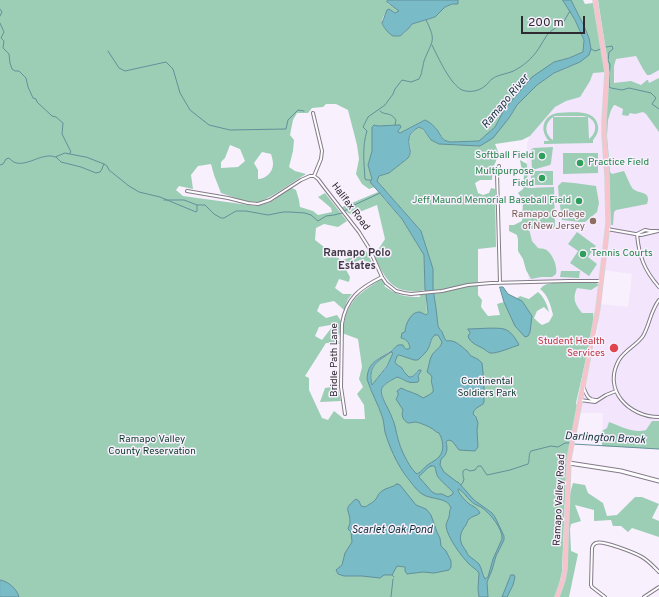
<!DOCTYPE html>
<html>
<head>
<meta charset="utf-8">
<style>
	body { margin:0 }
	#map { position:relative; width:659px; height:597px; overflow:hidden; background:#f8f0fd; font-family:Overpass,sans-serif }
	canvas { display:block }
	.scale { position:absolute; left:521px; top:16px; width:64px; height:18px; box-sizing:border-box; border:2px solid #2e2a30; border-top:0; padding-left:5px; font-size:12px; line-height:14px; white-space:nowrap; color:#2e2a30; -webkit-text-stroke:3px #f8f0fd; paint-order:stroke }
</style>
</head>
<body>
<div id="map">
<canvas width="659" height="597"></canvas>
<div class="scale">200 m</div>
</div>
<script>
const ctx = document.querySelector('canvas').getContext('2d');
ctx.lineJoin = 'round';
function paint(path, color) { ctx.fillStyle = color; ctx.fill(path, 'evenodd'); }
function strokePath(path, color, width, dash) { ctx.strokeStyle = color; ctx.lineWidth = width; ctx.lineCap = dash ? 'butt' : 'round'; ctx.setLineDash(dash || []); ctx.stroke(path); }
function drawText(font, color, halo, rows, align = 'center') {
  ctx.font = font + ' Overpass,sans-serif'; ctx.lineWidth = 3; ctx.setLineDash([]); ctx.textBaseline = 'middle'; ctx.strokeStyle = halo; ctx.fillStyle = color; for (const [text, x, y, turn = 0] of rows) {
    ctx.save(); ctx.translate(x, y); ctx.rotate((+turn || 0) * Math.PI / 180); ctx.textAlign = isNaN(turn) ? turn : align; if (halo) ctx.strokeText(text, 0, 0); ctx.fillText(text, 0, 0); ctx.restore();
  }
}
paint(new Path2D(`
	M598,0H659V449L602,446L603,413H580L599,324L565,325L568,280L528,281L527,143L530,136L589,67L608,65ZM603,270L632,274L628,307L599,304Z`), '#f2e5fc');
paint(new Path2D(`
	M0,0H388L387,3L400,11L395,13L389,9C382,18 378,23 388,31C393,35 393,36 400,36L409,28L412,24L435,17L445,7L452,4H458V0H563L575,20L584,40L583,52L569,58L554,62L504,110L495,127L479,141L450,142C440,140 443,137 438,131C435,127 429,124 425,120L400,133L398,132V131L401,127L398,125L372,127V151L368,165L372,179L370,182L375,187L369,189L362,184L356,174L359,159L357,145L348,110L336,104H326L323,107L312,108L308,113H297L293,120L290,135L294,140L293,151L289,167L295,171L306,174C297,179 265,202 258,202C245,202 233,197 221,193L214,175L211,164L198,166L191,175L193,189L179,186L176,190L183,196L256,206L268,203L274,200L290,187L296,190L299,200L300,207L313,211L318,215L332,212L331,208L318,197L325,193L347,221L338,227L324,224L316,228L315,240L341,260L353,257L365,250L367,252L372,263L360,260L345,268L350,277L349,282L339,279L335,288L343,294H352L348,299L344,310L334,301L320,304L317,311L326,318L337,315L342,322L339,337L336,324L319,327L315,336L322,340L332,327L335,328L336,336L340,344L326,343L305,376L309,378V390L322,418L328,420L334,411L344,419H365L364,405L357,394L363,387L359,379L362,367L358,339L342,333C344,325 345,315 349,308C355,295 368,288 380,280H383L386,284L384,286C397,295 404,297 420,297V294L426,293L427,315L419,312L405,327V332L401,338C406,339 409,342 410,348L408,350L405,349L397,345C391,352 383,355 376,360C363,370 370,385 375,397C377,404 380,411 383,418L384,423H393L383,399L381,393L382,389L383,386L387,383L397,377C408,380 406,385 419,380L418,376L421,371H417C415,375 414,376 409,377L405,373L404,370L396,364L395,362L397,356L399,355L414,360H418L429,347L433,336L435,335H439L436,308L433,289V269L421,231L377,181L379,176L389,173L408,158L411,152L409,139C411,134 414,129 419,127L422,129L431,140L480,146L509,118L517,105L537,85L554,73L580,62L589,38L584,26L571,0H583L585,4L593,3L604,60L605,72L593,73L590,81L580,97L566,101L555,107L530,136L522,140L495,144L499,154L493,168L492,180H480L475,183L478,193L483,195L489,193L491,188L495,189L496,247L478,249V295L482,300L481,307L488,316L500,315L497,304L504,302L509,312L526,308L522,301L516,299L520,296L529,299L538,292C544,297 547,304 549,312L544,307L537,311L534,318L538,322L542,325L549,322L553,315C551,306 548,295 540,289L543,286L547,284L559,282L572,283H596L599,285L591,290L577,288C572,299 575,304 582,313H593L594,324L576,403L577,406L566,472L562,572L557,593L555,597H0ZM230,145L240,149L245,161L238,167L221,168V162L225,158ZM262,152L271,154C272,157 273,161 273,164C273,172 266,179 258,179V170L254,163Z
	M598,0H659V70L650,75H647L643,69L636,56L616,59L614,66V83L631,81L641,85L647,80H648L649,83L659,78V132L646,114L643,112L635,114L630,113L628,116L622,115L623,109L615,105H614L611,110L608,120L607,136L610,172L612,174L624,171C626,175 631,187 633,189C639,194 652,191 647,204L616,210L614,212L613,225H611L606,136V120L609,71Z
	M557,113C570,113 595,108 598,126C599,132 596,136 593,140V143L544,144V141H549C539,130 543,116 557,113ZM555,116H583L588,117H553V140C543,133 545,121 555,116ZM588,117C598,122 597,133 589,139Z
	M553,147L551,163L550,165L532,170L531,150L533,148Z
	M563,153H598V173L563,174Z
	M520,160L527,164L528,188L554,187L555,227L553,229H529L532,241L538,248C540,249 542,248 544,249C552,251 558,267 556,274L552,277H541L531,279L526,270L523,259L518,251V240L517,235L509,231V225H514L522,221L523,200L518,193L523,189L524,174L521,166Z
	M531,171H553V185H531Z
	M562,182L574,183L596,186L599,203L597,212L589,219L585,222H580L562,220L559,198L558,186Z
	M378,192L402,219L424,255L425,290C420,291 415,292 409,291C389,290 382,271 374,256L385,239L377,205L352,215L340,208Z
	M577,232L596,246L588,257L597,264L589,276L570,263L578,251L568,244Z
	M561,271H580L579,278L560,277Z
	M391,352L393,353L387,365L372,385C370,364 375,363 391,352Z
	M337,386L341,401L320,402L325,388Z
	M652,421H659V449L602,446V431L607,428L609,422C620,426 634,434 646,430Z
	M573,483L585,485L588,493L603,503L607,516L617,515L635,497H642L659,504L652,518L659,521V537L632,528L628,532L621,526H613L611,520L594,521V510L575,505L581,521L571,524L570,529L571,551L578,554L569,597H559C571,568 564,534 568,504C569,497 571,490 573,483Z`), '#9cceb5');
const water = new Path2D(`
	M388,0H458V4H452L445,7L435,17L412,24L409,28L400,36C399,36 393,36 393,36C389,34 383,27 382,23L387,10L389,9L395,13L399,11L387,2Z
	M563,0H571L584,26L589,38L591,49L589,55L580,62L554,73L537,85L517,105L509,118L493,138L480,146L439,144L431,140L423,129L419,127C415,129 409,134 409,139C408,147 413,151 408,158L389,173L379,176L377,181L421,231L433,269V289L436,308L438,326C439,329 441,330 442,332C444,336 444,339 447,341C454,339 461,346 467,351C469,353 469,354 471,356C475,358 479,359 482,363L484,382V402L483,404C479,407 474,408 473,414L476,417L478,423L477,430L478,447L475,451L459,450L456,446L452,441L448,440L446,442C448,449 447,455 441,459L440,465L444,472L457,482H458L474,500L492,513L495,517L504,536V540L496,556L492,570L487,582L488,597H479L478,589L479,573C476,569 472,567 469,564C462,557 447,537 446,526C446,523 448,520 449,517C450,513 449,511 451,508C448,497 431,500 422,494C416,490 411,482 406,476C397,464 389,446 385,432C384,427 384,421 382,416C378,404 371,392 367,379C368,362 377,360 390,352C396,348 395,344 403,345C405,348 404,349 408,349L410,348C409,342 406,339 401,338L402,333L405,332C405,325 411,311 420,312C422,313 424,314 426,315L428,313L426,294L425,290L424,255L402,219L370,182L372,179L368,165L372,151V127L374,125L378,126L398,125H400L401,127L398,131V132L400,133L425,120C430,122 434,126 438,131C442,137 441,140 450,142L479,141L495,127L504,110L532,77L554,62L569,58L583,52L584,40L575,20ZM435,335H438L442,342C441,348 435,350 432,355C429,360 429,367 427,372L430,374L432,377C430,384 434,386 433,392L429,395L423,398C417,393 408,392 401,388L397,391C399,394 398,396 396,399L403,410C401,416 403,420 408,423C411,423 413,422 415,422C418,422 428,426 431,428C435,430 435,432 439,433C443,440 445,450 439,457C436,460 432,462 429,464C424,467 422,472 417,474C411,469 407,461 403,453C399,444 397,436 395,426C393,419 389,410 385,403C383,398 380,393 382,388C385,383 392,380 397,377C407,380 406,384 418,382L419,380L418,376L421,371V370H419C415,373 415,377 409,377L405,373L402,368L396,364L395,362L397,356L399,355L414,360H418C422,356 427,352 429,347C431,342 431,338 435,335ZM391,352L393,353L387,366L372,385C368,365 377,362 391,352ZM431,466H434L435,467C436,470 436,474 438,477C440,480 450,489 453,492V494L448,497L442,494H436L432,492L419,477V476C424,473 426,468 431,466ZM459,489C464,492 466,497 470,500C473,504 477,505 481,507C490,513 503,529 502,539L493,559L488,577L485,579C482,574 482,569 479,564C476,561 473,559 469,556C467,554 466,550 464,548C458,540 460,532 466,525C467,523 467,521 469,519C472,516 477,516 480,513C478,508 472,506 468,503C464,499 459,494 458,490Z
	M500,287H503L508,294L522,301L532,316L530,332L528,336L525,337L515,326L504,302Z
	M468,329C477,329 496,327 504,329C511,331 516,339 519,345C512,347 497,354 490,353C487,352 485,349 482,348C477,345 470,343 468,336L470,333Z
	M397,484L400,485L416,505L426,509L431,515L437,532L440,538L441,546L446,551L451,561V567L449,570L434,573L423,572L407,574L405,571V567L397,566L392,575H384L380,578L362,576H344L338,574L336,570L342,565L345,553L352,542L351,532L348,529C349,526 350,524 350,522C350,509 342,510 356,499L359,501L361,506L365,507C368,505 374,502 376,499C378,496 378,494 382,491C387,487 392,488 397,484Z
	M511,575H514L515,577L513,585L507,597H502L510,577Z
	M0,580C8,581 17,589 19,597H0Z`);
paint(water, '#79bbc7');
strokePath(water, '#62909a', 1);
strokePath(new Path2D(`
	M0,9L2,12L0,16
	M0,23L4,32L1,38L4,41L3,48L9,54L10,63L12,69L15,71H19L26,78L28,87L33,98L36,99L37,102L52,116L56,117L63,123L62,134L71,152L69,154
	M432,45C438,57 450,84 462,90C470,93 479,91 485,86C488,84 489,81 492,79C498,74 510,74 517,69C526,64 534,56 539,48C542,44 544,39 547,35C551,30 557,27 562,24C565,21 567,15 570,11
	M606,47L612,46L613,49L609,52L608,61L610,64L609,87L611,88L622,90L629,88L651,93L656,98L652,104L659,109
	M591,49L595,51L601,49
	M108,51L119,68L125,71L166,62L173,69L180,93L190,110L209,125L230,130L286,129L288,120L298,110L304,111
	M380,111C385,116 390,111 396,120L395,125
	M56,157L61,162L81,167L96,173L100,172L101,171L104,164
	M0,165L3,164L6,159L9,158C21,173 41,151 55,157L65,153L80,156L86,157L104,164L107,166L109,170L129,186L139,192L160,197L196,212L197,211V205
	M371,180H367L365,179C364,163 362,146 367,131L363,127L368,117L385,105L393,94L395,89L402,80L411,82L419,79C420,77 422,73 422,70C423,67 423,65 424,61C432,40 437,42 426,20
	M164,200H184L197,205H205L214,214L221,218H224L236,211H246L268,215L283,212H290L305,213L311,215L318,221L326,216L334,215L342,213L350,207L380,193
	M573,444L659,449
	M461,485L463,482L464,479L463,476V471L466,469L470,471L475,470L478,466H481L487,475L510,470L528,464C530,460 528,455 531,451L551,446L558,447L565,443H570
	M392,575L394,577
	M391,597L393,579`), '#62909a', 1);
const minor = new Path2D(`
	M313,113L322,151L321,159L314,176
	M499,166L497,173L500,283
	M187,191L228,198L248,203L258,204L270,200L301,180L310,176H314L318,179L324,187L359,232L369,248L382,277L386,283L396,291L404,293L411,294L442,291L468,285L491,283L569,281H600
	M607,229L641,235L658,231
	M637,234C639,256 644,270 659,287
	M637,234L645,230L650,231H656
	M659,300C650,312 650,324 643,336C637,345 625,350 619,360C602,390 629,417 659,417
	M583,386C586,394 588,401 597,400
	M580,400L595,402L606,395L616,391
	M345,414L341,387L342,324C346,298 360,288 382,277
	M605,597L592,587L591,585L592,548C593,545 593,544 596,543C603,540 635,553 642,557C649,561 654,567 659,572
	M644,597L659,587`);
const secondary = new Path2D(`
	M569,463L621,471L659,481`);
const primary = new Path2D(`
	M557,597L563,580L565,570L569,459L598,308L608,223L607,176L604,134V121L607,73L595,0`);
strokePath(minor, '#837b89', 4);
strokePath(secondary, '#837b89', 5);
strokePath(primary, '#d5d4d6', 5.5);
strokePath(minor, '#fff', 2);
strokePath(secondary, '#fff', 3);
strokePath(primary, '#fac2cb', 3.5);
for (const [x, y, r, color] of [
	[542,156,4,"#2e9e5b"],
	[580,163,4,"#2e9e5b"],
	[542,178,4,"#2e9e5b"],
	[579,201,4,"#2e9e5b"],
	[593,221,4,"#8d6e63"],
	[583,254,4,"#2e9e5b"],
	[614,348,5,"#e0444e"]
]) { const dot = new Path2D(); dot.arc(x, y, r, 0, 2 * Math.PI); ctx.fillStyle = color; ctx.fill(dot); strokePath(dot, '#f8f0fd', 1.5); }
drawText('10px', '#27864d', '#f8f0fd', [
	["Softball Field",534,156],
	["Practice Field",588,163,"left"],
	["Multipurpose",534,172],
	["Field",534,184],
	["Jeff Maund Memorial Baseball Field",571,201],
	["Tennis Courts",591,254,"left"]
], 'right');
drawText('10px', '#2e2a30', '#f8f0fd', [
	["Halifax Road",350,207,53],
	["Bridle Path Lane",335,360,-90],
	["Ramapo Valley Road",560,500,-87]
]);
drawText('10px', '#785e54', '#f8f0fd', [
	["Ramapo College",585,215],
	["of New Jersey",585,227]
], 'right');
drawText('10px', '#be3a42', '#f8f0fd', [
	["Student Health",605,342],
	["Services",605,354]
], 'right');
drawText('10px', '#0c3b29', '#f8f0fd', [
	["Continental",487,382],
	["Soldiers Park",487,394],
	["Ramapo Valley",152,440],
	["County Reservation",152,452]
]);
drawText('italic 11px', '#0e3035', '#f8f0fd', [
	["Ramapo River",506,102,-50],
	["Darlington Brook",605,439,3],
	["Scarlet Oak Pond",392,531]
]);
drawText('bold 11px', '#413a47', '#f8f0fd', [
	["Ramapo Polo",357,254],
	["Estates",357,267]
]);
</script>
</body>
</html>
